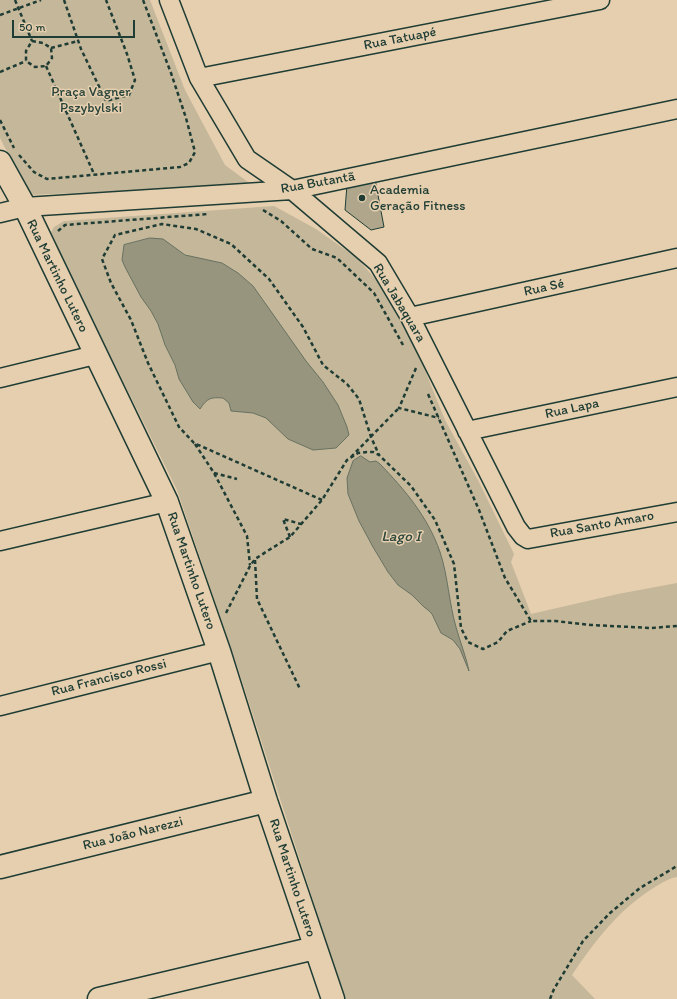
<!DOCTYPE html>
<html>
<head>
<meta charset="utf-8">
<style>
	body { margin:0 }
	#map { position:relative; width:677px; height:999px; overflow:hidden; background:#e6cfaf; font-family:Itim,sans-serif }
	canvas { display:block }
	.scale { position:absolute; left:12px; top:20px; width:123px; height:18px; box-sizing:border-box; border:2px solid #1f3d34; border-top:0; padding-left:5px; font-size:12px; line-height:14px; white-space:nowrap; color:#1f3d34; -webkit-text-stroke:3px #e6cfaf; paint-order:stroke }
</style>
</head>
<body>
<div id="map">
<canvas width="677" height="999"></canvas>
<div class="scale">50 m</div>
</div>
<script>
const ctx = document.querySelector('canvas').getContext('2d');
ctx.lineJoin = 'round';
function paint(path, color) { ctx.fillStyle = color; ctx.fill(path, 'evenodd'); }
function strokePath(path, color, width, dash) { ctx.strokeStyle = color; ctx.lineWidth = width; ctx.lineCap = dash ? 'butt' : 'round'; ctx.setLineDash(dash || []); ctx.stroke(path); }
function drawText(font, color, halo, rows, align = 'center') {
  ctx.font = font + ' Itim,sans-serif'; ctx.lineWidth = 3; ctx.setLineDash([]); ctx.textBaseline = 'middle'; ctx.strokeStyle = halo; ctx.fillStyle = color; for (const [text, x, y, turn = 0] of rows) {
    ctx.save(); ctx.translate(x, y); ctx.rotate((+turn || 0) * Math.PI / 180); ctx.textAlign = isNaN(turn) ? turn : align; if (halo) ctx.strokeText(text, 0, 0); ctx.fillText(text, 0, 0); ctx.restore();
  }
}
paint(new Path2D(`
	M0,0H150L185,90L225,165L252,185L29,195L0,138Z
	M274,206L316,229L357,258L378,282L403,323L420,358L445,420L479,482L514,554L511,562L531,614L618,594L677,583V877C669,878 662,883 655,887C619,909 595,941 572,975L595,999H345L238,669L177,490L50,234L54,227L64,221Z`), '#c5b79a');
const water = new Path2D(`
	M150,238L163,239L185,255L222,263L238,273L253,286L306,361L323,382L338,405L347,427L349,435L336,448L313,450L288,439L266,418L253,413L231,411L229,403L223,398C211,397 207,398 200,409L193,402L179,379L175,365L165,345L158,324L151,311L141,297L125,267L122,260L124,245Z
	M361,456L370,462L376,461L380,464C405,490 428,517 440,552C448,576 449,603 456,627C460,642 466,656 469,671L460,649L453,640L441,633L432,614L428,610L424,607L412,595L398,585L388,572L373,547L359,521L348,494L347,478L353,461Z`);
paint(water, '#98957f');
strokePath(water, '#687261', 1);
const building = new Path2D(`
	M375,179L384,227L371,230L345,210L347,185Z`);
paint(building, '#afa68c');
strokePath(building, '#1f3d34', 1);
const street = new Path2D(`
	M169,0L199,78L247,159L292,190L378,263L410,317L516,527L523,536L528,539L677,512
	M199,78L600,0
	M0,213L25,207L292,190L677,109
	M410,317L677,258
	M0,378L95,355
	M467,431L677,387
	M0,541L167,502
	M0,706L219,651`);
const secondary = new Path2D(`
	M0,162L25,207L167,502L219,651L266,801L333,999
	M0,867L266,801
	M99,999L315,948`);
strokePath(street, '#1f3d34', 21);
strokePath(secondary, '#1f3d34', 25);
strokePath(new Path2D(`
	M15,0L32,41
	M64,0L81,49L106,101L129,95L135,80L127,54L106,0
	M0,15L41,0
	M32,41L43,43L51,48L52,58L46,66L35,67L26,61V51Z
	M51,48L78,41
	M46,66L94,174
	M0,72L26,61
	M0,120L14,148
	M19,155L34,172L47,179L180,167L189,163L195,152L186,118L171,73L143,0
	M263,210L281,221L312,249L337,258L374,293L403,345
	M58,231L65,225L208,214
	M416,368L399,408L439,418
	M428,394L479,510L505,578L531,621H555L591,625L651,628L677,626
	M195,444L214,473L247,536L250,565
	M351,457L399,408
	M214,473L237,479
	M322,500L194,443L179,427L148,363L131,320L111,283L102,259L115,235L162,224L196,229L231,244L269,279L303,327L323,365L347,384L359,399L371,437L379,455
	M290,537L283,519L301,524
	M255,560L257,599L300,689
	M226,613L250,566L255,559L269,550L290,537L322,500L347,460L358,453L367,452H373L379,455L411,486L435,520L454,564L461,628L468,642L483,649L498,642L507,631L531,621
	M550,999L554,989L583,941L610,913L640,888L677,866`), '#1f3d34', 2.5, [4, 3]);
strokePath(street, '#e6cfaf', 18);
strokePath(secondary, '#e6cfaf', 22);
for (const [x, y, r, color] of [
	[362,198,4,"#1f3d34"]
]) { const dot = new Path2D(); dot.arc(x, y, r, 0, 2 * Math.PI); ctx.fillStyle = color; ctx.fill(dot); strokePath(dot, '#e6cfaf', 1.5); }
drawText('14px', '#1f3d34', '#e6cfaf', [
	["Rua Tatuapé",400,39,-11],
	["Rua Butantã",318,183,-10],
	["Rua Martinho Lutero",57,276,64],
	["Rua Sé",544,288,-12],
	["Rua Jabaquara",399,303,59],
	["Rua Lapa",572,409,-12],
	["Rua Santo Amaro",602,525,-10],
	["Rua Martinho Lutero",191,571,71],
	["Rua Francisco Rossi",109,678,-14],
	["Rua João Narezzi",133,834,-14],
	["Rua Martinho Lutero",292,878,72]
]);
drawText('14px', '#274339', '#e6cfaf', [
	["Praça Vagner",91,92],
	["Pszybylski",91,108]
]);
drawText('14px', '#1f3d34', '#e6cfaf', [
	["Academia",370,190],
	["Geração Fitness",370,206]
], 'left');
drawText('italic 15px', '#2b463c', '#e6cfaf', [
	["Lago I",401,537]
]);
</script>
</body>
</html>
